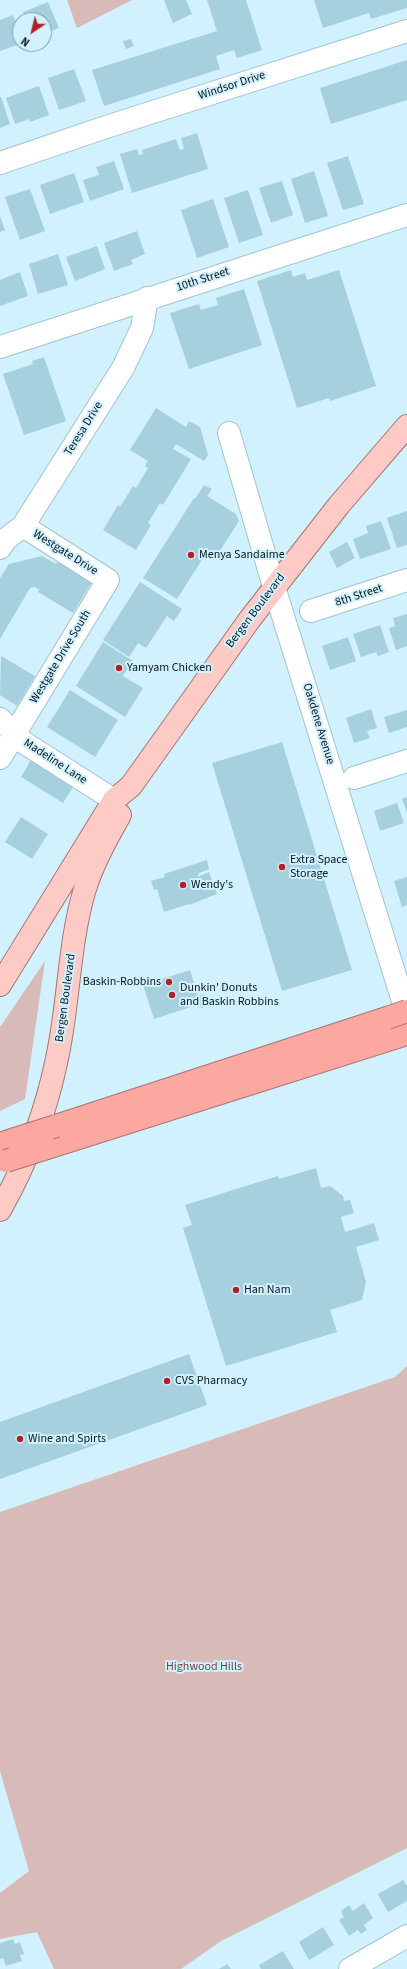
<!DOCTYPE html>
<html>
<head>
<meta charset="utf-8">
<style>
	body { margin:0 }
	#map { position:relative; width:407px; height:1969px; overflow:hidden; background:#d0f1fd; font-family:"Source Sans 3",sans-serif }
	canvas { display:block }
	.north { position:absolute; left:12px; top:12px; width:40px; height:40px; box-sizing:border-box; background:#d0f1fd; border:1px solid #819ba4; border-radius:50%; rotate:215deg; font-size:11px; font-weight:700; line-height:16px; text-align:center; color:#0a191f }
	.north::after { content:''; display:block; margin:auto; width:14px; height:18px; background:#b22128; clip-path:polygon(50% 0,100% 100%,50% 72%,0 100%) }
</style>
</head>
<body>
<div id="map">
<canvas width="407" height="1969"></canvas>
<div class="north">N</div>
</div>
<script>
const ctx = document.querySelector('canvas').getContext('2d');
ctx.lineJoin = 'round';
function paint(path, color) { ctx.fillStyle = color; ctx.fill(path, 'evenodd'); }
function strokePath(path, color, width, dash) { ctx.strokeStyle = color; ctx.lineWidth = width; ctx.lineCap = dash ? 'butt' : 'round'; ctx.setLineDash(dash || []); ctx.stroke(path); }
function drawText(font, color, halo, rows, align = 'center') {
  ctx.font = font + ' "Source Sans 3",sans-serif'; ctx.lineWidth = 4; ctx.setLineDash([]); ctx.textBaseline = 'middle'; ctx.strokeStyle = halo; ctx.fillStyle = color; for (const [text, x, y, turn = 0] of rows) {
    ctx.save(); ctx.translate(x, y); ctx.rotate((+turn || 0) * Math.PI / 180); ctx.textAlign = isNaN(turn) ? turn : align; if (halo) ctx.strokeText(text, 0, 0); ctx.fillText(text, 0, 0); ctx.restore();
  }
}
paint(new Path2D(`
	M67,0H132L77,28Z
	M45,961L25,1099L0,1111V1027Z
	M407,1366V1848L221,1941L181,1969H54L37,1932L0,1939V1893L29,1871L0,1771V1512L395,1377Z`), '#d8bbb9');
paint(new Path2D(`
	M164,0H186L192,14L173,23Z
	M207,0H246L262,50L237,58L234,50L216,56L220,69L104,106L92,70L217,31Z
	M314,0H407V8L371,19L369,13L323,28Z
	M48,2L59,28L44,34V20H26L23,12Z
	M13,15L20,33V44L0,51V20Z
	M131,39L134,46L126,49L123,41Z
	M407,60V100L331,124L320,88Z
	M74,69L86,101L59,110L48,78Z
	M39,86L49,115L30,122L29,119L15,124L6,98Z
	M0,97H1L10,124L0,128Z
	M197,133L208,169L132,193L120,154L137,149L139,155L143,154L142,150L176,139L180,150L184,149L181,138Z
	M348,156L364,204L343,210L327,163Z
	M114,161L124,189L90,201L83,180L99,175L96,167Z
	M314,171L328,216L305,223L291,179Z
	M74,173L84,202L50,214L40,185Z
	M282,181L293,215L271,223L259,188Z
	M30,189L45,231L20,240L5,197Z
	M248,190L263,235L239,243L224,198Z
	M213,199L229,247L197,258L181,210Z
	M0,216L5,230L0,232Z
	M137,231L145,254L131,260L133,264L114,271L104,243Z
	M97,246L105,269L75,281L66,257Z
	M58,254L68,285L38,294L29,264Z
	M291,270L293,277L305,273L307,280L339,270L376,386L330,401L329,398L297,408L257,281Z
	M20,272L28,296L0,306V280Z
	M244,289L262,345L189,369L170,313L199,304L201,310L218,305L216,298Z
	M44,357L66,421L24,435L3,374L33,364L32,361Z
	M156,408L186,427L189,421L200,427L208,455L204,461L176,444L173,449L191,459L163,505L160,503L148,523L151,525L136,550L103,530L118,505L120,507L133,486L136,488L148,468L145,466L148,461L130,450Z
	M204,485L212,489L207,496L236,514L239,521L214,560L205,555L177,599L143,578L194,498L195,499Z
	M407,511V545L397,548L387,518Z
	M381,521L391,549L360,559L353,539L368,533L366,526Z
	M347,542L355,558L337,568L329,552Z
	M42,556L56,564L58,561L92,582L73,613L38,592L39,590L35,587L30,588L0,639V578L9,564Z
	M140,582L182,609L174,621L167,616L146,648L138,643L129,657L103,640Z
	M407,614V646L396,650L389,628L395,626L393,618Z
	M380,625L389,652L378,656L376,652L361,657L353,634Z
	M348,637L356,661L330,670L322,646Z
	M103,642L133,661L123,676L143,688L125,717L76,686Z
	M1,656L35,676L17,706L0,695Z
	M70,690L118,720L95,757L47,727Z
	M371,709L377,728L367,731L370,738L354,743L346,718Z
	M407,710V727L389,733L384,717Z
	M282,742L352,970L282,991L212,763Z
	M32,758L75,784L63,803L21,777Z
	M407,797V813L402,799Z
	M397,803L404,823L380,831L374,811Z
	M21,817L48,834L32,859L5,842Z
	M207,860L209,869L199,873L197,877L209,872L217,894L189,905V904L164,912L157,889L154,890L151,881L165,877L164,874Z
	M407,877V905L402,907L394,881Z
	M190,970L198,996L204,994L208,1006L201,1008L200,1004L154,1019L143,985Z
	M316,1168L321,1188L330,1186L343,1196L344,1201L350,1200L354,1213L341,1217L345,1232L374,1223L379,1240L356,1247L366,1282L362,1300L330,1310L337,1332L226,1366L183,1228L192,1225L185,1205L278,1176L279,1179Z
	M189,1354L207,1405L0,1479V1422Z
	M403,1880L407,1886V1901L388,1912L378,1894Z
	M364,1903L373,1918L364,1925L367,1930L361,1934L358,1930L349,1936L339,1920L344,1917L341,1911L349,1905L353,1911Z
	M323,1927L334,1945L309,1960L299,1942Z
	M13,1939L15,1944L20,1942L24,1954L20,1955L22,1961L6,1966L3,1958L0,1959V1943Z
	M283,1951L294,1969H261L259,1965Z
	M227,1964L231,1969H219Z`), '#a7d0df');
const minor = new Path2D(`
	M0,163L106,127L407,31
	M0,347L407,215
	M229,433L274,587L407,1014
	M0,548L6,539L23,526L123,368L142,328L147,298
	M311,611L407,580
	M0,719L23,742L114,800
	M0,758L108,580L23,526
	M354,778L407,761
	M350,1969L407,1936`);
const major = new Path2D(`
	M0,985L114,800L131,786L250,619L339,505L407,426
	M0,1210C26,1164 45,1115 56,1063C69,1007 68,948 84,892C92,865 106,840 120,815`);
const highway = new Path2D(`
	M56,1126L387,1018
	M0,1144L15,1139
	M47,1148L407,1034`);
strokePath(minor, '#9dc5d4', 24);
strokePath(major, '#a77573', 24);
strokePath(highway, '#a77573', 24);
strokePath(minor, '#fff', 22);
strokePath(major, '#fdcac6', 22);
strokePath(highway, '#fca7a0', 22);
const highwayBridge = new Path2D(`
	M387,1018L407,1011
	M15,1139L56,1126
	M6,1161L47,1148`);
strokePath(highwayBridge, '#a77573', 24, []);
strokePath(highwayBridge, '#fca7a0', 22);
for (const [x, y, r, color] of [
	[191,555,4,"#b22128"],
	[119,668,4,"#b22128"],
	[282,867,4,"#b22128"],
	[183,885,4,"#b22128"],
	[169,982,4,"#b22128"],
	[172,995,4,"#b22128"],
	[236,1290,4,"#b22128"],
	[167,1381,4,"#b22128"],
	[20,1439,4,"#b22128"]
]) { const dot = new Path2D(); dot.arc(x, y, r, 0, 2 * Math.PI); ctx.fillStyle = color; ctx.fill(dot); strokePath(dot, '#d0f1fd', 1.5); }
drawText('12px', '#0a191f', '#d0f1fd', [
	["Windsor Drive",232,86,-18],
	["10th Street",203,280,-18],
	["Teresa Drive",84,429,-58],
	["Westgate Drive",65,553,32],
	["8th Street",359,596,-18],
	["Bergen Boulevard",256,611,-53],
	["Westgate Drive South",61,657,-59],
	["Oakdene Avenue",318,724,73],
	["Madeline Lane",55,762,33],
	["Bergen Boulevard",66,998,-82]
]);
drawText('12px', '#0a191f', '#d0f1fd', [
	["Menya Sandaime",199,555],
	["Yamyam Chicken",127,668],
	["Extra Space",290,860],
	["Storage",290,874],
	["Wendy's",191,885],
	["Baskin-Robbins",161,982,"right"],
	["Dunkin' Donuts",180,988],
	["and Baskin Robbins",180,1002],
	["Han Nam",244,1290],
	["CVS Pharmacy",175,1381],
	["Wine and Spirts",28,1439]
], 'left');
drawText('12px', '#793f3b', '#d0f1fd', [
	["Highwood Hills",204,1667]
]);
</script>
</body>
</html>
